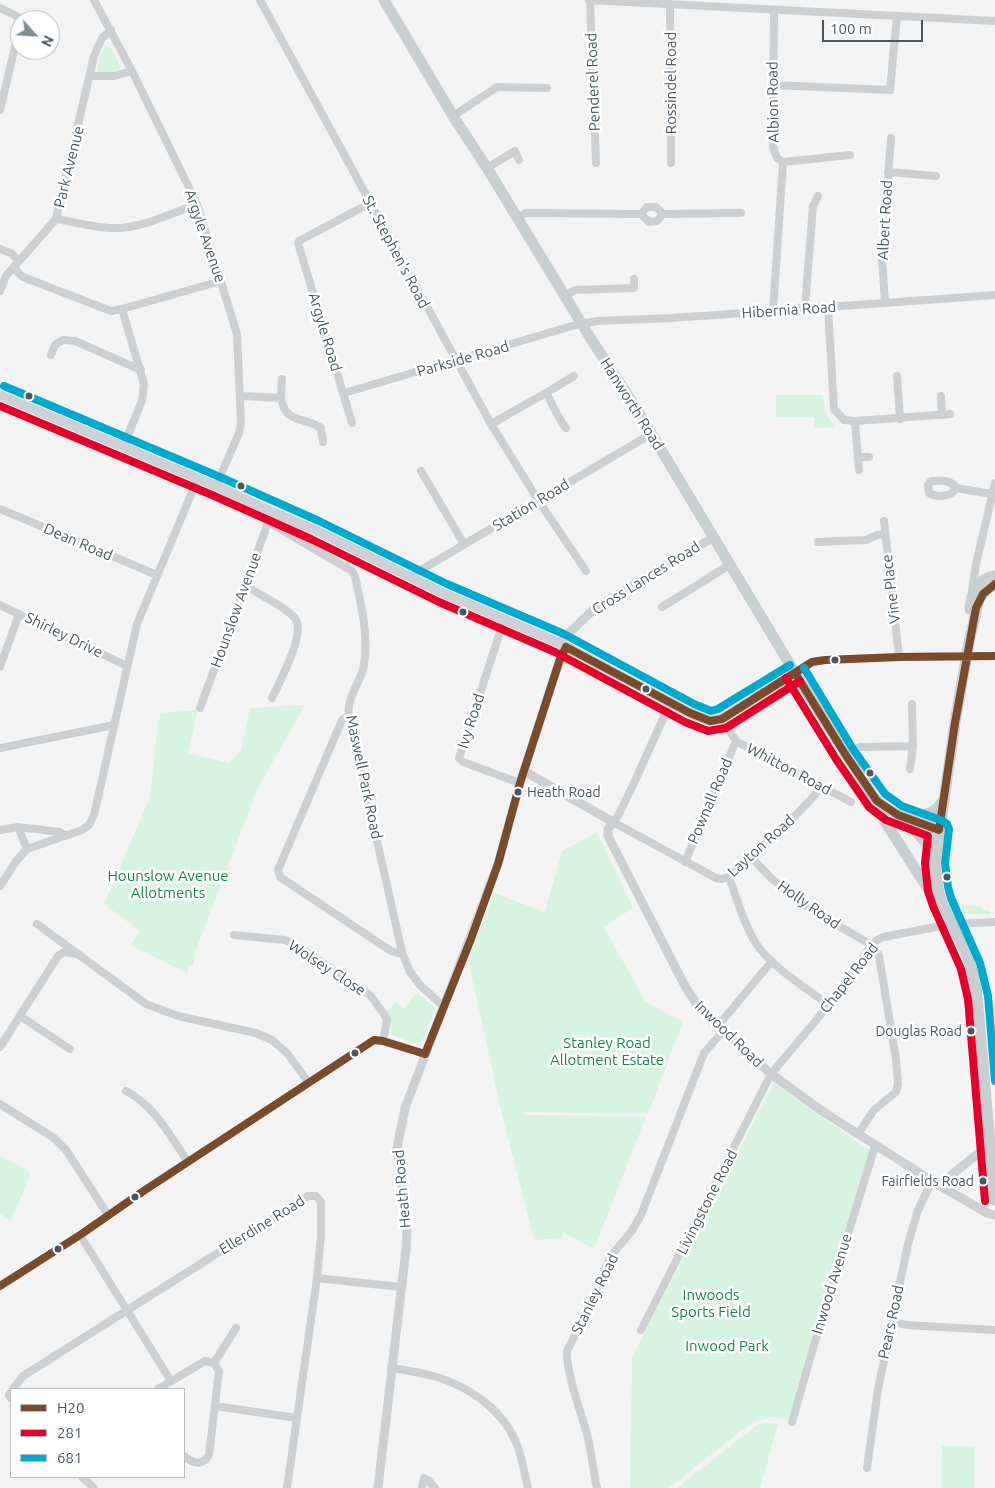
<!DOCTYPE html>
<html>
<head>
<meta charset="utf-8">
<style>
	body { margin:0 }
	#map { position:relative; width:995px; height:1488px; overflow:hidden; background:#f4f3f3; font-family:Ubuntu,sans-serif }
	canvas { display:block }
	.legend { position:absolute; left:10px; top:1388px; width:175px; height:90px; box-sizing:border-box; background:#fff; border:1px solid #b6bcc0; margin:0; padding:6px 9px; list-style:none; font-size:15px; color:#485762 }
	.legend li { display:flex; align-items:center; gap:10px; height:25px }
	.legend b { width:25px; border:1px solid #b6bcc0 }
	.north { position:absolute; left:10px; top:10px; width:50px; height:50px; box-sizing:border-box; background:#fff; border:1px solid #b6bcc0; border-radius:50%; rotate:116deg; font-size:14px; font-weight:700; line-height:20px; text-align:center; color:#485762 }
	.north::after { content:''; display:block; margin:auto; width:18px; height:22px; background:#848e95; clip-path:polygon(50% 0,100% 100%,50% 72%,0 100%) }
	.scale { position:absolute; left:822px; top:20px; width:101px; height:22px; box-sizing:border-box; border:2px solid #485762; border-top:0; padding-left:6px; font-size:15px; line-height:18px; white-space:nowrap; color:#485762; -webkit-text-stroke:4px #fff; paint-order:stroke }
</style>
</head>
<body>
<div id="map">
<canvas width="995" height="1488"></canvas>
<ul class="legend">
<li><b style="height:6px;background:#7a4b2a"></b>H20</li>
<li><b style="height:6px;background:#e4002b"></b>281</li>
<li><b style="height:6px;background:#00a9ce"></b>681</li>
</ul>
<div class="north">N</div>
<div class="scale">100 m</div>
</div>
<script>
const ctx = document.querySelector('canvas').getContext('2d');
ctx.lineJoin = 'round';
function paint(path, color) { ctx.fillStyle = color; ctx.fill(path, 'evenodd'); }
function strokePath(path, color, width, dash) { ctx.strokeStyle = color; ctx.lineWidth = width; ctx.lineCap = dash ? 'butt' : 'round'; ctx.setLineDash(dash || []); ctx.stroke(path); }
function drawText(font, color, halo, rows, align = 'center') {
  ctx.font = font + ' Ubuntu,sans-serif'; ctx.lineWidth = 5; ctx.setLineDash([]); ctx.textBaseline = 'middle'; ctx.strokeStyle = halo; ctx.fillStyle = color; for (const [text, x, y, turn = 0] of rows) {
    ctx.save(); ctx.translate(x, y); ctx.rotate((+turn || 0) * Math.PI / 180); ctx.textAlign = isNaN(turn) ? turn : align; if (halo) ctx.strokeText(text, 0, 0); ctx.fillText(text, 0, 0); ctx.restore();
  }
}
paint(new Path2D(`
	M106,45L112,48L121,70L112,73L97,72L101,52Z
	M776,395H823C824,409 826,417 836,427L815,428L814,417H776Z
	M791,687H797L799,689L735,725L737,718Z
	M305,705L257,790L196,950L193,966L189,965L187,973L130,945L140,931L104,904L150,797L158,722L161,713L198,710L188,753L229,763L241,750L250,708Z
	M597,832L633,908L604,927L645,1001L683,1022L648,1114L523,1112L524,1115L646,1117L594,1249L563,1232L561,1238L534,1240L500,1106L468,959L494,893L545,912L562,851Z
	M961,904L983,907V910H990V914H967L962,912Z
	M419,994L436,1009L422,1041L414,1043L392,1035L387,1012L395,1003L404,1008L415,995Z
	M774,1083L870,1151L816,1320L788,1420L773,1417L753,1422L668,1488H630L632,1357Z
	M0,1156L28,1170L30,1176L11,1221L0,1214Z
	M763,1423L778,1424L760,1488H677L757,1425Z
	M942,1446L975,1447L974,1488H941Z`), '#d7f4e0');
strokePath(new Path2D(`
	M94,0L132,71L197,204L237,334L241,423L239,433L216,486
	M260,0L491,424L538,500L586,571
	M589,0L995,21
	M590,0L596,163
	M670,4L671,163
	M0,8L17,16L20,26L0,110
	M91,76H114L132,71
	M772,85L890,90L897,16
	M453,116L497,87L547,88
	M783,162L850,155
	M487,168L515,151L519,160
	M888,172L936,176
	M647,207H656L663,214L657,221L649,222L641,214Z
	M663,214L741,213
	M517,218L526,213L641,214
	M56,219C75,222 95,228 114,228C143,228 170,214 197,204
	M0,249L11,253L19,261
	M13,268L23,277L111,311L122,309L221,281
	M0,291L6,276L56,219L94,56L102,38L111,30
	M565,295L576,290L634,288V279
	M885,302L882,260L891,138
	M805,307L813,206L818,196
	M828,307L834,409L844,420L855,421L950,414
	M122,309L144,384L142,401L123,447
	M773,311L783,162L777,158L773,147L774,10
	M51,355L55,345L63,340L75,341L141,370
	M897,376L900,419
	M344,393L579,324L597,321L672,318L773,311L805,307H828L995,295
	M546,393L574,376
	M241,396L281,398L282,379
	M941,396L942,415
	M281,398C286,425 304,416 321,428L323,442
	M855,421L859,470
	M352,423L298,243L299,241L370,203
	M491,424L546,393C553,404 558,419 566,428
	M858,457H869
	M421,471L464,544
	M956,488C951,479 940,481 931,481L928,485L929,493C937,498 952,497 956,488L992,494
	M0,509L157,575
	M884,521L899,657
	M268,522L352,571L355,576C361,604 369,636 364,665C361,683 346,697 349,716L402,952L410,972L421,986L444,1007
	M818,542L866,540L877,535L885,534
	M412,578L421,570L651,434
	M246,586C260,595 284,606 295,618C307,633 279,682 272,698
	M972,591L976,564L995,483
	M0,605L127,666
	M662,607L731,564
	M504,620L459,758L463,762L520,783
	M0,667L19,614
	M795,673L812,662L825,660L899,657L995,656
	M671,701L634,783L618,816L613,822L716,878L722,879L729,877L793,818L814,796L821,785
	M912,704L913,746
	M200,708L272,512
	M349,716L342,720L278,870L280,877L391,951L398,953L402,952
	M722,719L736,741L851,802
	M0,748L114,725
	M845,754L859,747L913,746L910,769
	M18,827L60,832L65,835
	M0,830L18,827L27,849
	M752,858L771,878L812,911L872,945L879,956L896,1059L898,1084L896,1092L874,1110L858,1134
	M685,862L736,741
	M729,877C737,899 743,922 755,942C769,965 807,989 829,1005
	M0,886L17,860L27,849L82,830L89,825L94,815L137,624L198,478
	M37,924L146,1004L178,1016L256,1033L272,1040L287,1053L309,1083
	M234,935L285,940L298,946L370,995L384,1014L387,1020L383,1041
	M20,1016L70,1049
	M717,1027L772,961
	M0,1047L58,956L64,952L76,954
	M126,1091C154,1105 171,1137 188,1162
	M0,1104L54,1138L66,1150L108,1215
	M80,1235L171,1381
	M317,1278L400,1287
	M0,1286L80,1235L145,1190L374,1040L383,1041L425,1054
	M891,1321L906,1325L995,1330
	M641,1330L771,1074L829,1005L868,950L877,940L883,937L952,924L995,922
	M214,1363L236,1328
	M391,1368C405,1370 419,1372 433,1376C466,1385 500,1407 515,1440C522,1454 524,1473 528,1488
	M13,1389L23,1376L308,1196H316L321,1202V1236L317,1278L287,1488
	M158,1389L205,1361L214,1363L219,1371L209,1455C202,1467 193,1463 184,1456
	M11,1392L9,1395L11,1398
	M215,1406L297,1418
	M792,1422L811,1355L875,1146
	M867,1468L878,1389L908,1244L918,1210L932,1181
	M82,1477L94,1488
	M422,1488L424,1478L428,1480L435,1488
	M597,1488C593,1472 592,1454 588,1438C582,1414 566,1374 567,1351L593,1299L610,1257L631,1232L641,1215L704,1053L723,1031`), '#cdd0d2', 8);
strokePath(new Path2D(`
	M559,643L595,608L714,537
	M524,771L613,822L608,829V836L685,986L701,1011L771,1074L822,1111L932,1181L987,1213L995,1215
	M939,1185L990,1144
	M378,1488L406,1249L407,1230L397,1148L405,1108L498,864L520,783L560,659L566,647`), '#cdd0d2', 9);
strokePath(new Path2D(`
	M0,395L216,486L272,512L315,530L443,593L559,643L690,713L710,721L722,719L795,673`), '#cdd0d4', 10);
strokePath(new Path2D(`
	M384,0L453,116L487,168L591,339L636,408L795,673L873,796C889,816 917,820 939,830
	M995,584L986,590L979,599L969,642L955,723L935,863L938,889L941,900L968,957L976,985L995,1200
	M970,609C971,593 978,578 995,576
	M882,806L881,812L884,820L932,895L941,900
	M908,815C924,816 935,815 943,800
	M906,820L926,843L935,862`), '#c9ced1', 11);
strokePath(new Path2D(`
	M566,647L690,713L710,721L722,719L812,662L825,660L899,657L995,656
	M795,673L845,754L877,801L898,815L939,830L955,723L976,608L983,594L995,584
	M425,1054L471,939L498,864L520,783L560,659L566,647
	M0,1286L80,1235L145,1190L374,1040L383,1041L425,1054`), '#7a4b2a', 8);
strokePath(new Path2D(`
	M0,406L212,495L311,539L439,602L555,652L685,722L708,731L726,728L800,681
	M786,678L836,759L869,807L886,820L928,836L925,863L928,891L933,906L961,969L968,999L985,1201`), '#e4002b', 8);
strokePath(new Path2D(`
	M4,386L220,477L319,521L447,584L564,634L694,704L711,711L718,709L790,665
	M804,668L853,749L885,794L902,806L943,821L947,824L949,829L945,863L948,887L951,898L980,963L988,996L995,1081`), '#00a9ce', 8);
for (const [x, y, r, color] of [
	[29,396,4.5,"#485762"],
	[241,486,4.5,"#485762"],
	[463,612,4.5,"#485762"],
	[835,660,4.5,"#485762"],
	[646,689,4.5,"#485762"],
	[870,773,4.5,"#485762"],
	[518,792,4.5,"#485762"],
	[947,877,4.5,"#485762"],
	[971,1031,4.5,"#485762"],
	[355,1053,4.5,"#485762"],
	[983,1181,4.5,"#485762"],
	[135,1197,4.5,"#485762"],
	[58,1249,4.5,"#485762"]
]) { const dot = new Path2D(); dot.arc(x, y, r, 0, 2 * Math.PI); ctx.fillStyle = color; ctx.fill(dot); strokePath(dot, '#fff', 2); }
drawText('14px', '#485762', '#fff', [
	["Heath Road",527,792,"left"],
	["Douglas Road",962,1031],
	["Fairfields Road",974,1181]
], 'right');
drawText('15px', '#485762', '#fff', [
	["Penderel Road",593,82,-92],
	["Rossindel Road",671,83,-90],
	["Albion Road",773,102,-91],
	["Park Avenue",69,167,-76],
	["Albert Road",885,220,-87],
	["Argyle Avenue",205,236,71],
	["St. Stephen's Road",396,252,62],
	["Hibernia Road",789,310,-4],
	["Argyle Road",325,332,73],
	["Parkside Road",463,359,-16],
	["Hanworth Road",632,404,58],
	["Station Road",531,505,-31],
	["Dean Road",78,542,23],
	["Cross Lances Road",646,578,-32],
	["Vine Place",891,589,-97],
	["Hounslow Avenue",236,610,-70],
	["Shirley Drive",64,635,26],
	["Ivy Road",471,721,-72],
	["Whitton Road",789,769,28],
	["Maswell Park Road",364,777,78],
	["Pownall Road",710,801,-67],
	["Layton Road",761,846,-42],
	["Holly Road",809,905,35],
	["Wolsey Close",327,968,33],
	["Chapel Road",849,978,-52],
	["Inwood Road",729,1034,44],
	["Heath Road",402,1189,-95],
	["Livingstone Road",707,1202,-63],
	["Ellerdine Road",262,1225,-32],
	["Inwood Avenue",832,1284,-73],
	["Stanley Road",595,1294,-64],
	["Pears Road",891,1322,-78]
]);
drawText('15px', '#0e8846', '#fff', [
	["Hounslow Avenue",168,876],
	["Allotments",168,893],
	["Stanley Road",607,1043],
	["Allotment Estate",607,1060],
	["Inwoods",711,1295],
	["Sports Field",711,1312],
	["Inwood Park",727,1346]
]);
</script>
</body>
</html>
